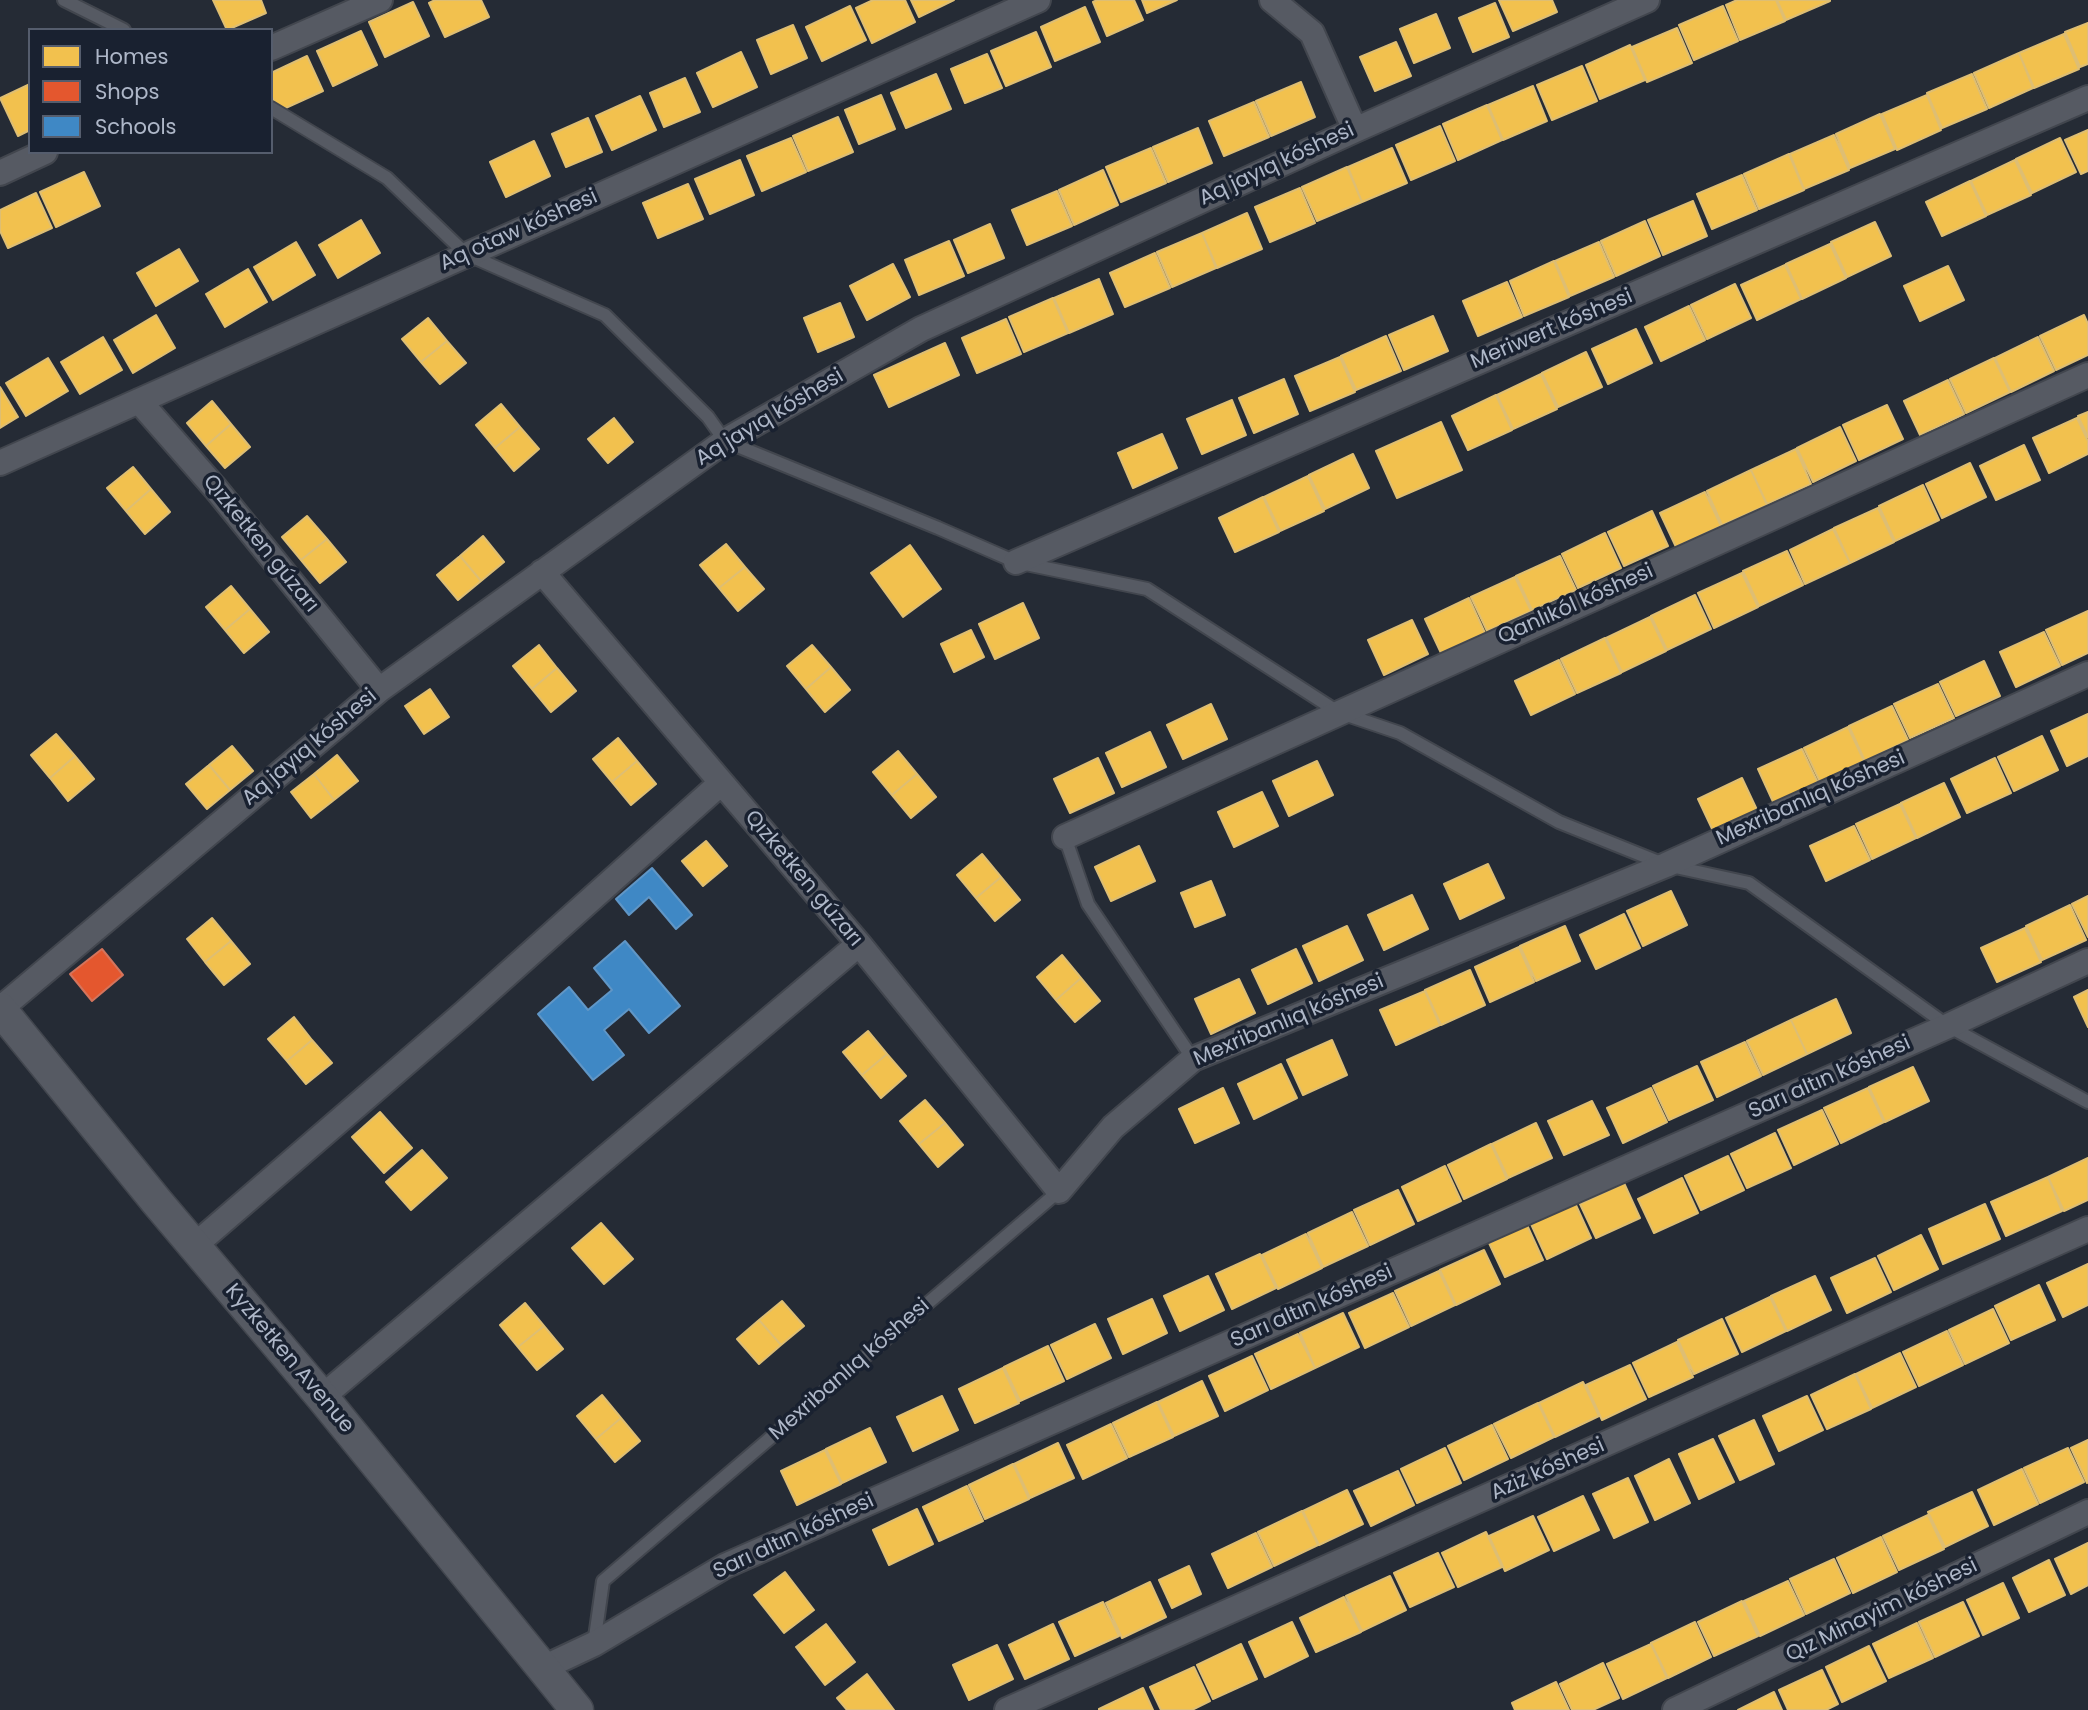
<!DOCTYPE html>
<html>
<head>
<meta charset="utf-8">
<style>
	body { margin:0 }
	#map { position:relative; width:2088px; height:1710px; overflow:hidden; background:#252b35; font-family:Poppins,sans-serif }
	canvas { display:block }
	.legend { position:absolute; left:28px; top:28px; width:245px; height:126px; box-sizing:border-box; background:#192130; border:2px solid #555d6d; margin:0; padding:9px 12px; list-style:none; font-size:21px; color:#aeb7c8 }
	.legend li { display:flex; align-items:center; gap:14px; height:35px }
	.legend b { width:35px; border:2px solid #555d6d }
</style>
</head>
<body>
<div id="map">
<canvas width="2088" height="1710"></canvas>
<ul class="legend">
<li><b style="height:19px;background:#f2c14e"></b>Homes</li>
<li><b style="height:19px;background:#e4572e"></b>Shops</li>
<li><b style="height:19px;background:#3f88c5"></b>Schools</li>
</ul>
</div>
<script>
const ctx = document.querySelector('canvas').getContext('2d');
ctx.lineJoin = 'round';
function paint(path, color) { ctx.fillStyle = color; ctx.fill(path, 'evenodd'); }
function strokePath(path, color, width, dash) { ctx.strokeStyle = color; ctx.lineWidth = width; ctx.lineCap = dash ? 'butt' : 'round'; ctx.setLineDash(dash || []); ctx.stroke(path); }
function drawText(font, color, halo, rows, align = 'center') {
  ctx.font = font + ' Poppins,sans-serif'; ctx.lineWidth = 7; ctx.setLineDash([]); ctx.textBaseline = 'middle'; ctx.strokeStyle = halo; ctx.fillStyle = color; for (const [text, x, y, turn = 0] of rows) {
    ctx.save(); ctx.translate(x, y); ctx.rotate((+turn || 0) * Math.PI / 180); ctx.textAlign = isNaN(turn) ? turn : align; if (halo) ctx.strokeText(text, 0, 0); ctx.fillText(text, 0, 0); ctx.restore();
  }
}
const homes = new Path2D(`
	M213,0H261L266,13L227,30Z
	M435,0H481L489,17L445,37L429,3Z
	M873,0H905L915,22L872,43L856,8Z
	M911,0H954L919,17Z
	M1097,0H1134L1143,20L1107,36L1093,2Z
	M1142,0H1177L1147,13Z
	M1499,0H1552L1557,12L1513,31Z
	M1737,0H1776L1785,21L1740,40L1726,5Z
	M1777,0H1830V1L1786,20Z
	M413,2L429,36L385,57L369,22Z
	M1495,3L1509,37L1473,52L1459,18Z
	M850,6L866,40L822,61L806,27Z
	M1723,6L1738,41L1694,60L1679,25Z
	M1085,7L1100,42L1055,61L1041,27Z
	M1436,14L1450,48L1414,63L1400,29Z
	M2088,23V64L2080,67L2065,32Z
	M793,25L807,58L771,74L757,40Z
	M1677,28L1692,63L1647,82L1632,47Z
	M361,31L377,65L333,86L317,51Z
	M1036,32L1051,67L1006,86L991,51Z
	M2064,34L2079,69L2034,88L2019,53Z
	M1396,42L1411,76L1375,91L1360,57Z
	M1630,45L1645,80L1600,99L1586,65Z
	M741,52L757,87L713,107L697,73Z
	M2019,53L2033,88L1989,108L1974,73Z
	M987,54L1002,88L965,103L951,69Z
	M307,56L323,91L279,111L271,95V73Z
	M1582,66L1597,101L1552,120L1537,85Z
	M936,74L951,109L906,128L891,93Z
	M1972,74L1987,109L1942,128L1927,93Z
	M685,78L700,112L664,127L650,93Z
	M1301,82L1315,117L1271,136L1256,101Z
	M30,84V130L18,136L0,98Z
	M1533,86L1547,121L1503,140L1488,105Z
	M881,95L895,129L859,144L845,110Z
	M1927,95L1941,130L1897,150L1882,114Z
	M640,96L656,130L612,150L596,116Z
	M1254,102L1269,137L1224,156L1209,121Z
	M1487,105L1502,140L1458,160L1443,124Z
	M1880,114L1895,149L1850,168L1836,134Z
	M838,117L853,152L808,171L793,136Z
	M588,118L602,152L566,167L552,134Z
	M1440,126L1455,161L1411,180L1396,145Z
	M1198,128L1212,163L1168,182L1153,147Z
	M2088,130V171L2081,174L2065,140Z
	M1834,135L1849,170L1804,189L1790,154Z
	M791,138L806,172L762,191L747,156Z
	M2060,138L2076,172L2032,193L2016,159Z
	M534,141L550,176L506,197L490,162Z
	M1151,148L1166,183L1121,202L1106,167Z
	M1392,148L1407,183L1362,202L1348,167Z
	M1789,154L1804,190L1759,209L1744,174Z
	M740,160L754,195L710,214L695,179Z
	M2015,160L2031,195L1987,215L1971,181Z
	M1347,167L1362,202L1317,221L1302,187Z
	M1103,170L1118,205L1074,225L1059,190Z
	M84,172L100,206L56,227L40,192Z
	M1742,175L1757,210L1712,229L1697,194Z
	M1970,181L1986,216L1942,236L1926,202Z
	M688,184L703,219L658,238L643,203Z
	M1300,188L1315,223L1270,242L1255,207Z
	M1057,191L1072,226L1027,245L1012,210Z
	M36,193L52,228L8,248L0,231V210Z
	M1693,201L1707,236L1663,255L1648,220Z
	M1247,213L1262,249L1217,268L1202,233Z
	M361,220L380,253L338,278L319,245Z
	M1645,221L1660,256L1616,276L1601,241Z
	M1875,222L1891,256L1847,277L1831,242Z
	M990,224L1004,258L968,273L954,240Z
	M1202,233L1216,268L1172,287L1157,252Z
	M949,241L964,276L919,295L905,260Z
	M296,242L315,275L273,300L254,267Z
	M1599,242L1614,277L1570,296L1555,261Z
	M1830,244L1846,278L1802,299L1786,264Z
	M179,249L198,281L156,306L137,273Z
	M1155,253L1170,288L1125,307L1110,273Z
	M1554,261L1569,297L1524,316L1510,281Z
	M893,264L910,297L867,320L850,286Z
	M1785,265L1801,299L1757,320L1741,285Z
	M1948,266L1964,300L1920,321L1904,286Z
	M248,269L267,302L225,327L206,294Z
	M1099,279L1113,314L1069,333L1054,298Z
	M1507,282L1522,317L1478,336L1463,301Z
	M1735,284L1751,318L1707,339L1691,305Z
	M1053,298L1068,333L1024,352L1009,317Z
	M840,303L854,337L818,352L804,318Z
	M1689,306L1705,340L1661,361L1645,327Z
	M156,315L175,348L133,373L114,340Z
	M2084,315L2088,324V355L2056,370L2040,336Z
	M1433,316L1448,351L1404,370L1389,335Z
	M428,318L447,341L421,362L402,339Z
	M1006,319L1021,354L977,373L962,338Z
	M1636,329L1652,363L1608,384L1592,349Z
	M1386,336L1401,371L1356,390L1341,356Z
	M103,337L122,370L80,394L61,362Z
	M2038,337L2054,371L2011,392L1995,358Z
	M447,341L466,363L440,384L421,362Z
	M945,343L959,375L889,407L874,375Z
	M1586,352L1602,387L1558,407L1542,373Z
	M1340,357L1355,392L1310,411L1295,376Z
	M48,358L68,391L26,416L6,383Z
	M1994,358L2010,392L1966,413L1950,379Z
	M1541,374L1557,409L1513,429L1497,395Z
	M1284,379L1298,414L1254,433L1239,398Z
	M1948,380L1964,414L1920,435L1904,401Z
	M0,387L18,417L0,428Z
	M1496,395L1512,430L1468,450L1452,416Z
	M1232,400L1246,435L1202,454L1187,419Z
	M212,401L231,424L206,446L187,423Z
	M501,404L520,427L495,448L476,425Z
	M1887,405L1903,439L1859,460L1843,425Z
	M2088,412V437L2078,416Z
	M614,418L633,442L608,463L588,439Z
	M2077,418L2088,441V454L2049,473L2033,438Z
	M1441,422L1462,470L1397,498L1376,451Z
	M231,424L250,447L225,468L206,446Z
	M520,427L539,449L514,471L495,448Z
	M1840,427L1856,461L1813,482L1797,448Z
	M1162,434L1177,468L1133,488L1118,453Z
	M2024,445L2040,480L1996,500L1980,466Z
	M1796,449L1811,484L1767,504L1751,470Z
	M1353,454L1369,488L1325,509L1309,475Z
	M1970,463L1986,497L1942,518L1926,484Z
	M133,467L151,489L126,511L107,488Z
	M1751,470L1767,505L1722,525L1707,491Z
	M1308,476L1324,511L1280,531L1264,497Z
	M1923,485L1939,520L1895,541L1879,506Z
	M151,489L170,512L145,534L126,511Z
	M1705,492L1721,526L1676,547L1660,513Z
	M1263,497L1279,532L1235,552L1219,518Z
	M1878,508L1894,542L1850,563L1834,528Z
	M1652,511L1668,546L1624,566L1608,532Z
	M307,516L327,539L301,560L282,537Z
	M1833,529L1850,563L1805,584L1790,550Z
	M1605,533L1621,568L1578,588L1562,554Z
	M483,536L504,562L481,581L460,556Z
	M327,539L346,562L320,583L301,560Z
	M726,544L745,567L719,588L700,565Z
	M910,545L941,589L903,617L871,573Z
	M1787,551L1803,585L1759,606L1743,571Z
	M460,556L481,581L458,600L437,575Z
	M1560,556L1576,590L1532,610L1516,576Z
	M745,567L764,589L738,611L719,588Z
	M1742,573L1758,607L1714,628L1698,593Z
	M1515,577L1531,611L1487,631L1471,597Z
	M231,586L250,609L225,630L206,607Z
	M1695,595L1711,629L1667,650L1651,616Z
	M1469,598L1485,633L1441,653L1425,619Z
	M1023,603L1039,638L995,659L979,624Z
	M250,609L269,632L244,653L225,630Z
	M2088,611V653L2062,665L2046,630Z
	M1650,617L1666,651L1622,672L1606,638Z
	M1412,620L1428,654L1384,675L1368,640Z
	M971,630L984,657L954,672L941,644Z
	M2044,632L2060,666L2016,687L2000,652Z
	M1605,638L1621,673L1577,693L1561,659Z
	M539,645L557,668L532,689L513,666Z
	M812,645L831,667L806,689L787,666Z
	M1559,660L1575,694L1531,715L1515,681Z
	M1984,661L2000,696L1956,716L1940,682Z
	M831,667L850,690L825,712L806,689Z
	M557,668L576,691L551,712L532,689Z
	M1938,684L1954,718L1910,738L1894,704Z
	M430,689L449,717L424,734L405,706Z
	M1211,704L1227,739L1183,759L1167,725Z
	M1892,706L1908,740L1865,761L1849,726Z
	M2088,714V756L2067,766L2051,731Z
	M1848,727L1864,761L1820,782L1804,748Z
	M1150,732L1166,767L1122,787L1106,753Z
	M56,734L75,756L50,778L31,755Z
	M2042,736L2058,770L2014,791L1998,757Z
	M618,738L637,761L612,782L593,759Z
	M232,746L253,771L230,790L209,765Z
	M1802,749L1818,783L1774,804L1758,769Z
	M898,751L917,774L892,795L873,772Z
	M337,755L358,781L334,800L314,774Z
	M75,756L94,779L68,801L50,778Z
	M1098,758L1114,793L1070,813L1054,779Z
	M1995,758L2011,793L1967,813L1951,779Z
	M637,761L656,784L631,805L612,782Z
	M1317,761L1333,795L1289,816L1273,781Z
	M209,765L230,790L207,809L186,784Z
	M314,774L334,800L311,818L291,792Z
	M917,774L936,797L911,818L892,795Z
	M1742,778L1758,812L1714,833L1698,799Z
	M1944,783L1960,817L1917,838L1901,803Z
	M1262,792L1278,826L1234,847L1218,812Z
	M1900,804L1916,838L1872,859L1856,824Z
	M1854,826L1870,860L1826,881L1810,846Z
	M706,841L727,866L703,886L682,861Z
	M1139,846L1155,881L1111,901L1095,867Z
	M982,854L1001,877L976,898L957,875Z
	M1488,864L1504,898L1460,919L1444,884Z
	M1001,877L1020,900L995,921L976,898Z
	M1211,881L1225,915L1195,927L1181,893Z
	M1671,891L1687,925L1643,946L1627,911Z
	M1412,895L1428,929L1384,950L1368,915Z
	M2088,896V937L2072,904Z
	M2070,905L2086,940L2042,960L2026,926Z
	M1624,914L1640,948L1596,969L1580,935Z
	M212,918L231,941L205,962L187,939Z
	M1347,926L1363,960L1319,981L1303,946Z
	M1565,926L1580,961L1536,981L1520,946Z
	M2025,928L2041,962L1997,982L1981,948Z
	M231,941L250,964L224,985L205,962Z
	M1519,947L1534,982L1490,1002L1475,967Z
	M1296,949L1312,983L1268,1004L1252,970Z
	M1062,955L1081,978L1056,1000L1037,977Z
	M1470,970L1485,1005L1441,1025L1425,990Z
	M1081,978L1100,1001L1075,1022L1056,1000Z
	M1239,979L1255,1013L1211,1034L1195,999Z
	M2088,990V1027L2074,997Z
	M1425,991L1440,1025L1396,1045L1380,1010Z
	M1836,999L1851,1033L1807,1054L1791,1020Z
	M294,1017L312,1040L287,1061L268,1039Z
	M1791,1020L1807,1054L1763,1075L1747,1041Z
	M868,1031L887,1054L862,1075L843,1052Z
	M312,1040L332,1063L306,1084L287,1061Z
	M1332,1040L1347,1075L1303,1095L1287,1060Z
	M1745,1042L1761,1076L1717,1097L1701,1062Z
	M887,1054L906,1076L881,1098L862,1075Z
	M1281,1064L1297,1098L1254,1119L1238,1084Z
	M1697,1066L1713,1100L1669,1120L1653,1086Z
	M1913,1067L1929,1101L1885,1122L1869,1087Z
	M1223,1088L1239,1123L1195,1143L1179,1109Z
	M1651,1088L1667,1122L1623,1143L1607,1108Z
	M1868,1088L1884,1122L1841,1143L1824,1108Z
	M925,1100L945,1123L919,1144L900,1121Z
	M1592,1101L1609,1135L1564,1155L1548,1121Z
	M1822,1110L1838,1144L1794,1165L1778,1130Z
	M380,1112L412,1148L384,1173L352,1137Z
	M945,1123L963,1145L938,1167L919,1144Z
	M1536,1123L1552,1158L1508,1178L1492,1144Z
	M1775,1133L1791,1168L1747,1188L1731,1154Z
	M1491,1144L1507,1179L1464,1199L1448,1165Z
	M422,1150L447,1178L411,1210L386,1182Z
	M1728,1156L1744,1190L1701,1210L1685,1176Z
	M2088,1158V1200L2064,1211L2048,1177Z
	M1445,1166L1461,1201L1418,1221L1402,1187Z
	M2048,1177L2062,1211L2006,1236L1991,1202Z
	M1682,1178L1698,1213L1654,1233L1638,1199Z
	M1624,1183L1640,1218L1596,1238L1580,1204Z
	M1398,1190L1414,1224L1370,1245L1354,1210Z
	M1575,1203L1591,1238L1547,1259L1531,1224Z
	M1985,1204L2000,1239L1943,1264L1929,1229Z
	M1352,1212L1368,1246L1323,1267L1308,1233Z
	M601,1223L633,1259L604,1284L572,1248Z
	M1527,1225L1543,1260L1505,1277L1489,1243Z
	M1306,1234L1322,1268L1278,1289L1262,1255Z
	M1921,1235L1938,1269L1894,1290L1878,1256Z
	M1484,1250L1500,1284L1456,1305L1440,1270Z
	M1260,1254L1276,1288L1232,1309L1216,1274Z
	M1875,1258L1891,1292L1847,1313L1831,1278Z
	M2088,1264V1305L2063,1317L2047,1283Z
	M1439,1271L1455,1305L1411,1326L1395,1291Z
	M1208,1276L1224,1310L1180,1331L1164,1296Z
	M1815,1276L1831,1310L1787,1331L1771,1296Z
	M2039,1285L2055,1320L2011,1340L1995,1306Z
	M1393,1293L1409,1327L1365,1348L1349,1313Z
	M1770,1297L1786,1331L1742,1352L1726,1318Z
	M1152,1299L1167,1333L1123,1354L1108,1319Z
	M782,1301L804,1326L781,1345L759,1320Z
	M525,1303L544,1326L518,1347L500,1325Z
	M1993,1309L2009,1343L1965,1364L1949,1330Z
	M1343,1313L1359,1347L1315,1368L1300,1333Z
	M1722,1319L1738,1354L1694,1374L1678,1340Z
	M759,1320L781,1345L759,1364L737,1339Z
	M1095,1324L1111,1358L1067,1379L1051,1345Z
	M544,1326L563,1349L537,1370L518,1347Z
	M1947,1331L1963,1365L1919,1386L1903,1352Z
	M1298,1334L1315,1368L1271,1389L1255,1354Z
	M1677,1342L1693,1377L1649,1397L1633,1363Z
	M1048,1346L1064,1381L1020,1401L1004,1367Z
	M1900,1353L1916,1387L1872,1408L1856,1374Z
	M1252,1356L1268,1390L1225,1411L1209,1376Z
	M1630,1365L1646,1399L1602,1420L1586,1385Z
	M1003,1368L1019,1403L975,1423L959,1389Z
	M1855,1374L1871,1409L1827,1429L1811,1395Z
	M1202,1381L1218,1416L1174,1436L1158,1402Z
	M1583,1382L1599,1416L1555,1437L1539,1403Z
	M602,1395L621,1418L596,1439L577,1416Z
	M942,1396L958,1430L913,1451L897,1417Z
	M1807,1396L1823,1430L1779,1451L1763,1416Z
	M1157,1402L1173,1437L1129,1457L1113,1423Z
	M1538,1403L1554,1437L1511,1458L1494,1424Z
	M621,1418L640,1441L615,1462L596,1439Z
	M1754,1420L1774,1464L1740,1480L1719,1436Z
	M1111,1424L1127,1458L1083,1479L1067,1445Z
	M1492,1425L1508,1459L1464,1480L1448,1446Z
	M870,1428L886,1462L842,1483L826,1449Z
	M1713,1439L1734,1482L1699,1499L1679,1454Z
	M2088,1440V1482L2087,1483L2071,1448Z
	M1058,1443L1074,1478L1030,1498L1014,1464Z
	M1445,1448L1461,1483L1417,1503L1401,1469Z
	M2068,1448L2084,1482L2040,1503L2024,1468Z
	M825,1450L841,1484L797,1505L781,1471Z
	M1669,1459L1690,1503L1655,1520L1635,1476Z
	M1013,1464L1029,1499L985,1519L969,1485Z
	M2022,1469L2038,1504L1994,1525L1978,1490Z
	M1398,1471L1414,1505L1371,1526L1354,1491Z
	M1628,1478L1648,1522L1614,1538L1593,1494Z
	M967,1486L983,1521L939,1541L923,1507Z
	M1347,1490L1363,1524L1319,1545L1303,1511Z
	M1972,1492L1988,1526L1945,1547L1928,1512Z
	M1583,1496L1599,1530L1554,1551L1538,1517Z
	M917,1509L933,1544L889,1565L873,1530Z
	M1302,1511L1318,1545L1274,1566L1258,1532Z
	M1928,1515L1944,1549L1899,1570L1883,1536Z
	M1533,1516L1549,1550L1505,1571L1489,1536Z
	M1486,1532L1502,1567L1458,1587L1442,1553Z
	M1256,1533L1272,1567L1228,1588L1212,1554Z
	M1881,1537L1897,1572L1853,1593L1837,1558Z
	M2088,1543V1585L2071,1594L2055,1559Z
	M1438,1553L1454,1587L1410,1607L1394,1573Z
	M1834,1559L1850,1593L1806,1614L1790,1579Z
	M2049,1560L2065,1595L2029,1612L2013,1578Z
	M1189,1566L1201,1594L1172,1608L1159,1580Z
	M785,1572L814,1610L784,1633L754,1595Z
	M1390,1576L1406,1610L1362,1631L1346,1596Z
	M1788,1581L1804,1615L1760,1636L1744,1601Z
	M1150,1582L1166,1617L1122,1638L1106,1603Z
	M2003,1583L2019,1618L1983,1635L1967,1600Z
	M1344,1597L1361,1632L1316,1652L1300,1618Z
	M1742,1601L1758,1636L1714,1656L1698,1622Z
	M1103,1602L1119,1636L1075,1656L1059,1622Z
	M1963,1602L1979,1636L1935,1657L1919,1622Z
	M1292,1622L1308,1656L1265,1677L1249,1642Z
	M1695,1622L1711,1657L1668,1678L1651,1643Z
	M1917,1623L1933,1658L1889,1678L1873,1644Z
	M826,1624L855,1662L825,1685L796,1647Z
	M1053,1624L1069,1659L1025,1679L1009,1645Z
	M1241,1644L1257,1679L1213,1699L1197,1665Z
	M1651,1644L1667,1678L1623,1699L1607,1664Z
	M997,1645L1013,1679L969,1700L953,1665Z
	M1869,1646L1886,1681L1842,1702L1826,1667Z
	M1603,1663L1619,1698L1593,1710H1572L1560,1684Z
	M1194,1667L1210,1701L1192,1710H1161L1150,1687Z
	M1822,1670L1838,1704L1826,1710H1788L1779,1690Z
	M867,1674L894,1710H847L837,1698Z
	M1556,1682L1569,1710H1515L1512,1703Z
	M1143,1688L1153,1710H1099V1709Z
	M1774,1692L1782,1710H1738Z`);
paint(homes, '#f2c14e');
strokePath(homes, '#debe73', 2);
const shops = new Path2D(`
	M102,949L123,975L92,1001L70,974Z`);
paint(shops, '#e4572e');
strokePath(shops, '#d4745c', 2);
const schools = new Path2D(`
	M652,868L692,915L676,929L649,897L629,915L616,899Z
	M625,941L680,1006L649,1033L629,1009L604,1030L624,1055L593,1080L538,1014L569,987L588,1010L612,990L594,968Z`);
paint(schools, '#3f88c5');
strokePath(schools, '#6096c6', 2);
const service = new Path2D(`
	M64,0L124,30
	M271,108L387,178L466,254L605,315L708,417L725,441L938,528L1016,562L1147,589L1338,712L1400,733L1559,822L1666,865L1749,883L1948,1026L2088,1102
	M1065,837L1088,904L1193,1059
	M594,1644L603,1581L1059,1191`);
const minor = new Path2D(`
	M1272,0L1312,33L1355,130
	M271,48L380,0
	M0,173L45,152
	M139,401L216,489L379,690
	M0,463L1038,0
	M1016,562L2088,98
	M542,572L859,944L1059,1191L1113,1127L1193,1059L1666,865L2088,674
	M1065,837L2088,375
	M0,1009L379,690L725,441L921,329L1355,130L1647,0
	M194,1246L464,1013L721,783
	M322,1397L859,944
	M543,1668L594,1644L725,1566L1948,1026L2088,961
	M1007,1710L2088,1229
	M1675,1710L2088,1512`);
const tertiary = new Path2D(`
	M0,1009L157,1202L322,1397L577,1710`);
strokePath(service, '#42464e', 16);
strokePath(minor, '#42464e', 28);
strokePath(tertiary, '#42464e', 35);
strokePath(service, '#565a63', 12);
strokePath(minor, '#565a63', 24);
strokePath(tertiary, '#565a63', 32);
drawText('21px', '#aeb7c8', '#192130', [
	["Aq jayıq kóshesi",1277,165,-25],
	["Aq otaw kóshesi",519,231,-24],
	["Meriwert kóshesi",1552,330,-23],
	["Aq jayıq kóshesi",770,418,-31],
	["Qızketken gúzarı",260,544,51],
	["Qanlıkól kóshesi",1576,605,-24],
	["Aq jayıq kóshesi",310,748,-40],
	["Mexribanlıq kóshesi",1811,799,-24],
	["Qızketken gúzarı",803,879,50],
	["Mexribanlıq kóshesi",1289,1021,-23],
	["Sarı altın kóshesi",1830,1078,-24],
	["Sarı altın kóshesi",1312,1307,-24],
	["Kyzketken Avenue",289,1359,50],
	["Mexribanlıq kóshesi",850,1370,-41],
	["Aziz kóshesi",1548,1470,-24],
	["Sarı altın kóshesi",794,1537,-25],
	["Qız Minayim kóshesi",1882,1611,-26]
]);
</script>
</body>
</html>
